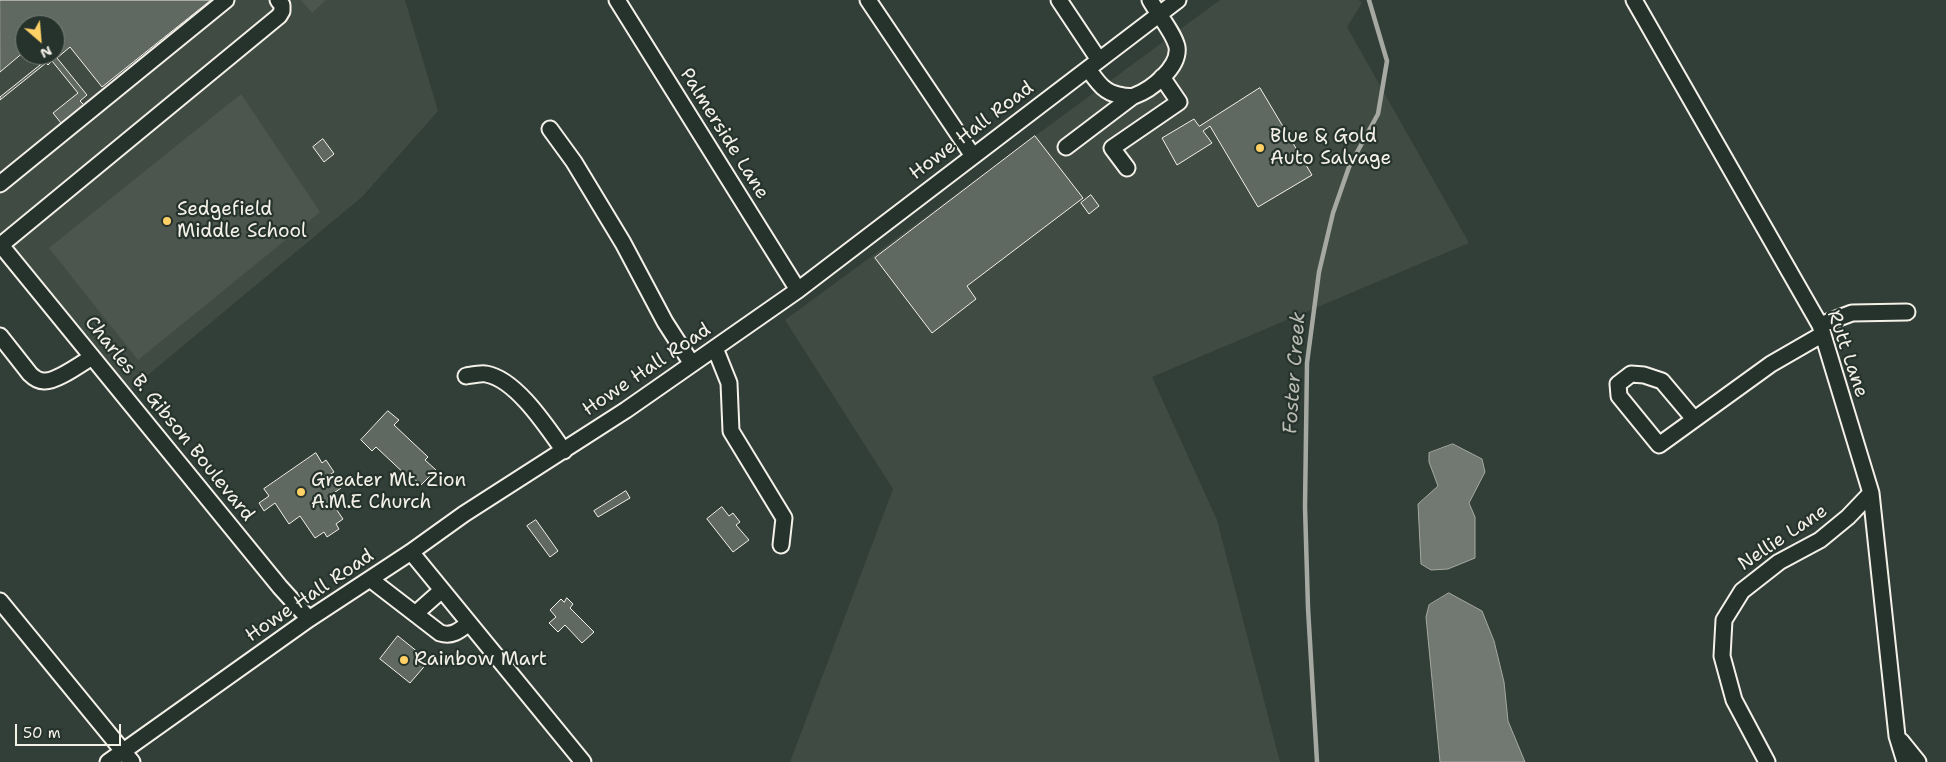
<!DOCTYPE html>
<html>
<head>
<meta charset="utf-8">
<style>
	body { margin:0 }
	#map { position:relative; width:1946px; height:762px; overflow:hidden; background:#323e38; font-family:"Shantell Sans",sans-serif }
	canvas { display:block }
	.north { position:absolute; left:15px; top:15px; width:50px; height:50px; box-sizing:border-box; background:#26332d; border:1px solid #787f78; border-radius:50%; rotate:153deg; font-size:14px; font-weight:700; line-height:20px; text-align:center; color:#f4f1e8 }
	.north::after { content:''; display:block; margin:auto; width:18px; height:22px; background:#ffd166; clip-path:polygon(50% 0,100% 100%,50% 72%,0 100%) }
	.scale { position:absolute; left:15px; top:724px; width:106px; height:22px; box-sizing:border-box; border:2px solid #f4f1e8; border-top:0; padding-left:6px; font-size:15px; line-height:18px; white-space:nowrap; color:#f4f1e8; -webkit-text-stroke:4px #26332d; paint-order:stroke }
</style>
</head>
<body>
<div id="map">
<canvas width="1946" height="762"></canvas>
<div class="north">N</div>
<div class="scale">50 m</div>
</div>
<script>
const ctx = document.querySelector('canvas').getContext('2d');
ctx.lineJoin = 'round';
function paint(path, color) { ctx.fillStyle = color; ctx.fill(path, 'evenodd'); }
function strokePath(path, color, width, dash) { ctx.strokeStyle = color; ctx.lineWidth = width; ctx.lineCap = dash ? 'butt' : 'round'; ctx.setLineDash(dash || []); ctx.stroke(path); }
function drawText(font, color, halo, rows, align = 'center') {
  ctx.font = font + ' "Shantell Sans",sans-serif'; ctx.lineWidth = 4.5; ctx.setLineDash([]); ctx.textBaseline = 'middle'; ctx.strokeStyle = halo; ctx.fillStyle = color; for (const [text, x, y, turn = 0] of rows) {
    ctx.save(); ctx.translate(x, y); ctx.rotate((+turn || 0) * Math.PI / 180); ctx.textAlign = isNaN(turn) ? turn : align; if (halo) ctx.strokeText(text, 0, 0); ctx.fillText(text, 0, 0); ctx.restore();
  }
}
paint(new Path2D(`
	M0,0H405L438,111L362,197L124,395L0,244ZM25,25H55V55H25Z
	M1220,0H1359L1362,3L1347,27L1469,243L1152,377L1217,520L1280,762H790L893,489L785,320Z`), '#404b44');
paint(new Path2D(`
	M301,0H326L312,13Z
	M241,94L320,212L138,360L49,248Z`), '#4c564f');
const water = new Path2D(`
	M1453,444L1482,459L1485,472L1469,503L1475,517V558L1448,569L1431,570L1421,564L1418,504L1438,486L1429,462V453Z
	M1449,593L1482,611L1494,641L1504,682L1508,721L1525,762H1440L1426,617L1429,605Z`);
paint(water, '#727972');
strokePath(water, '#a6a9a1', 1);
strokePath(new Path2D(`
	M1317,762L1308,608L1305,507L1307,363L1319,272L1333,213L1349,167L1378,114L1387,61L1369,0`), '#a6a9a1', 4.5);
const building = new Path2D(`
	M0,0H211L102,87L70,47L57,58L87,95L80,101L84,105L61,123L53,113L78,93L52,61L48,65L46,63L0,100V97L45,61L40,55H55V25H25V51L0,72Z
	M1260,88L1312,175L1258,207L1210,126L1203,131L1212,143L1177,165L1162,138L1194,119L1199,126Z
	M1035,136L1083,198L967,286L976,299L932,333L875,258Z
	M323,139L334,154L324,162L313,147Z
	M1091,195L1099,206L1089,214L1081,203Z
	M388,411L399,420L394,425L428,457L425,460L436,470L421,485L411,476L409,478L376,447L372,451L361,440Z
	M316,453L322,463L326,460L334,472L331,474L341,488L328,497L343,519L336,524L339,529L327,537L324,532L315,538L300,516L289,524L275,503L264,511L259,503L269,496L264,489Z
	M626,491L630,498L598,517L594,511Z
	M722,507L729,516L733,513L740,522L736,525L749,540L733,552L707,519Z
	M536,520L558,551L550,557L527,526Z
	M567,598L573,604L570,608L594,632L582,643L565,625L558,632L549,623L556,617L550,610L561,599L564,602Z
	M398,636L429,661L410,683L380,659Z`);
paint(building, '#5f6861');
strokePath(building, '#f4f1e8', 1);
const minor = new Path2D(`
	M617,0L798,290
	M868,0L973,156
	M1059,0L1099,60
	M1634,0L1820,325L1871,493L1897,736L1905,762
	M1088,69C1097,81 1103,92 1119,95C1123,96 1130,97 1134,96C1151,90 1180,67 1177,47C1174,33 1157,13 1150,0
	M550,129L574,162L623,243L665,322L692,364
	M1066,147L1132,97
	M1127,168L1112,148L1179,102L1162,77
	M0,184L226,0
	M0,244L280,587L309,619
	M1,245L279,16L282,11V5L278,0
	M1820,325L1852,313L1907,312
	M0,336L30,374C34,378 38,381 44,381C56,382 82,363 92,357
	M715,348L729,383L731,431L784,518L781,545
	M466,376C472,375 481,373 486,374C516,379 547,427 564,451
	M1694,419L1662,381L1644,375L1631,374L1618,384L1619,396L1659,445L1771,364L1823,334
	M411,552L583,762
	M370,579L440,633C453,637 460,630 469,623
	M0,601L132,762
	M415,614L442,590
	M1901,741L1918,762
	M108,762L309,619L411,552L464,514L626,410L798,290L1178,0
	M1767,762L1734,700L1722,656L1724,620L1742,591L1779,562L1820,540L1848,517L1871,493`);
strokePath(minor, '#f4f1e8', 19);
strokePath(minor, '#26332d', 15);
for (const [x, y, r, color] of [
	[1260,148,5,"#ffd166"],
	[167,221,5,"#ffd166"],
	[301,492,5,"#ffd166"],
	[404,660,5,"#ffd166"]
]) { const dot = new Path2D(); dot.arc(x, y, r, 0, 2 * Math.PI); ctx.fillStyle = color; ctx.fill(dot); strokePath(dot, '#26332d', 2); }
drawText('19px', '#f4f1e8', '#26332d', [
	["Howe Hall Road",972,131,-37],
	["Palmerside Lane",724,134,58],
	["Rutt Lane",1847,354,71],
	["Howe Hall Road",647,370,-34],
	["Charles B. Gibson Boulevard",169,419,51],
	["Nellie Lane",1783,538,-34],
	["Howe Hall Road",310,596,-34]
]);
drawText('19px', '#f4f1e8', '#26332d', [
	["Blue & Gold",1270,137],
	["Auto Salvage",1270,159],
	["Sedgefield",177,210],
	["Middle School",177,232],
	["Greater Mt. Zion",311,481],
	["A.M.E Church",311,503],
	["Rainbow Mart",414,660]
], 'left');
drawText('italic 20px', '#babbb3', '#26332d', [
	["Foster Creek",1295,373,-86]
]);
</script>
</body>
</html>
